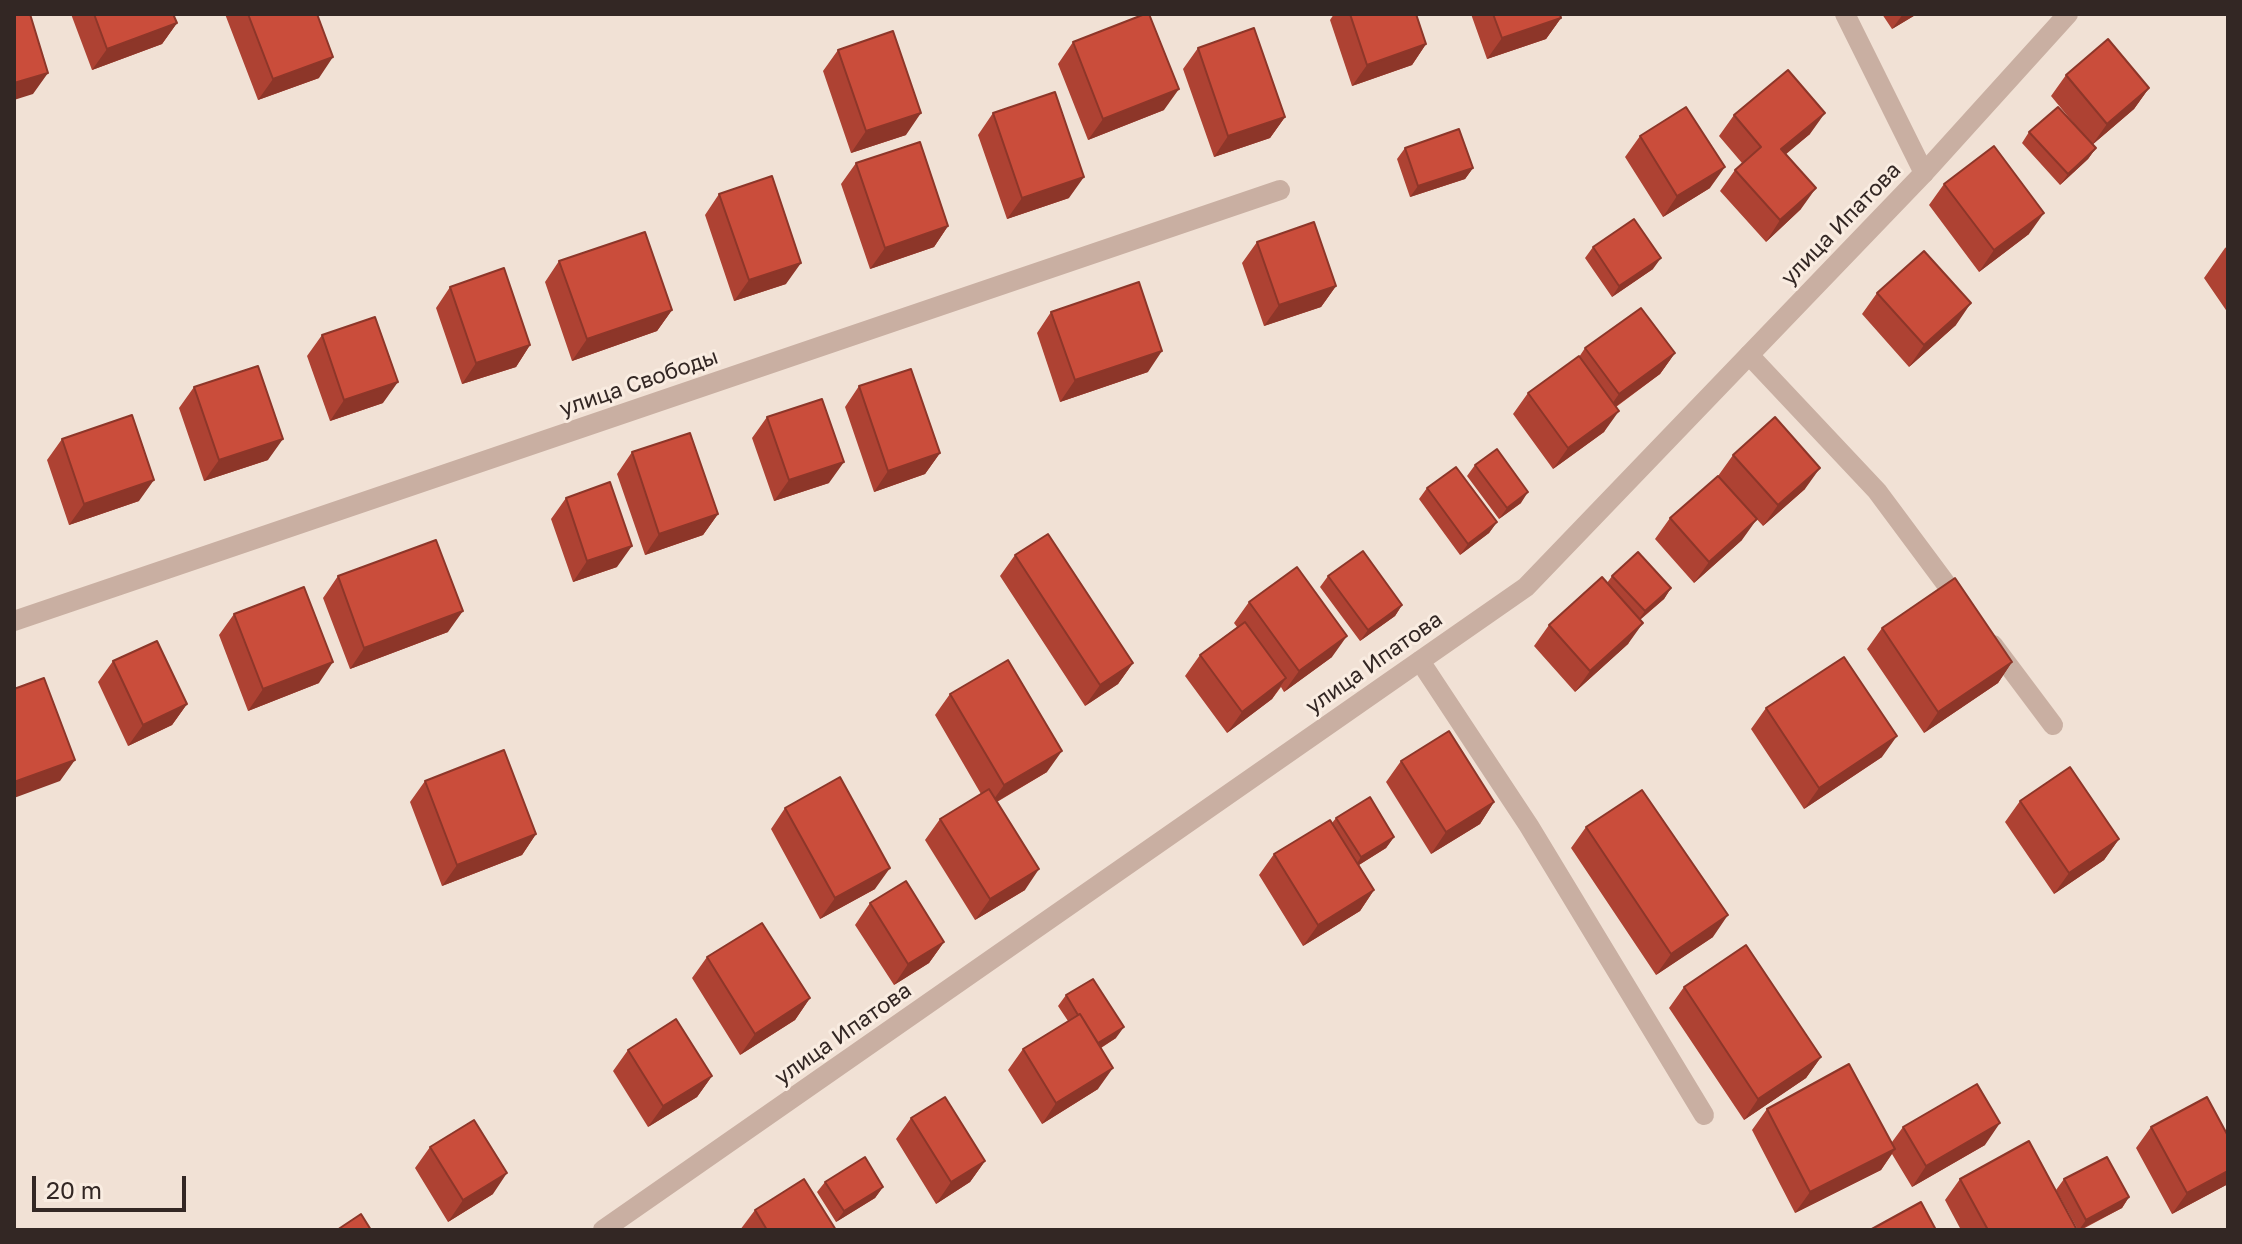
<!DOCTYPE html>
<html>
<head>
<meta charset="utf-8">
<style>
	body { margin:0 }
	#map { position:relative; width:2242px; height:1244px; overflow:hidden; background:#f1e1d5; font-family:"Golos Text",sans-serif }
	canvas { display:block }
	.frame { position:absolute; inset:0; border:16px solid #332724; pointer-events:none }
	.scale { position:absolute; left:32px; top:1176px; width:154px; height:36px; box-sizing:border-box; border:4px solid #332724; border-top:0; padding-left:10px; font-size:24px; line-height:28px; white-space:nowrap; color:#332724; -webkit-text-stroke:6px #f9ece1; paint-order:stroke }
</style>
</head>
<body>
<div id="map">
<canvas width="2242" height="1244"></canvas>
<div class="frame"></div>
<div class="scale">20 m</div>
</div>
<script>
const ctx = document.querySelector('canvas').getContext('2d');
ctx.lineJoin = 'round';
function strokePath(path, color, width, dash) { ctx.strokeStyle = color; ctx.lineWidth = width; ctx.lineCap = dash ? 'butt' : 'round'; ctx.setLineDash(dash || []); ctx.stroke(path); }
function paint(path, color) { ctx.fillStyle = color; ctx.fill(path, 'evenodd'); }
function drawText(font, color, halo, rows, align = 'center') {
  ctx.font = font + ' "Golos Text",sans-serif'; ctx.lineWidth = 6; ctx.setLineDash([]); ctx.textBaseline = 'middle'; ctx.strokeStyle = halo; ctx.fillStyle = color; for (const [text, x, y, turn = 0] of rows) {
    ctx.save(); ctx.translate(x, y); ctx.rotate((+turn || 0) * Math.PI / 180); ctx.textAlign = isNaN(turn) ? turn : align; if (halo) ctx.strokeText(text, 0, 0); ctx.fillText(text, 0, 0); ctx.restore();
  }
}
strokePath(new Path2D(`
	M1845,14L1924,173
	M1749,355L1877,491L1961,604
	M1993,645L2053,725
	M1420,661L1529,826L1704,1115`), '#c9afa2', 20);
strokePath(new Path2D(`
	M14,621L1280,190
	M603,1230L1526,587L1924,173L2068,14`), '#c9afa2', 20);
paint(new Path2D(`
	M71,14H173L177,23L162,44L92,70Z
	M225,14H317L319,78L258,100Z
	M1334,14H1416L1426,44L1412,65L1352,86L1330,20Z
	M1471,14H1560L1561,18L1546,39L1487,59Z
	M1882,14H1917L1892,29Z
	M1073,42L1164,110L1088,140L1058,64Z
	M1198,48L1285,117L1270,138L1214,157L1183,69Z
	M838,50L906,135L851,153L823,71Z
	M2066,75L2149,88L2134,109L2092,145L2096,148L2088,159L2060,185L2022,143L2029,132L2090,143L2051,96Z
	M993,113L1069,198L1007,219L978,135Z
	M1734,115L1810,134L1785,154L1801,209L1766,242L1720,191L1735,170L1742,163L1719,136Z
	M1640,136L1710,188L1663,217L1625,157Z
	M1405,148L1473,168L1465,179L1410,197L1397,159Z
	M856,163L948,226L934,247L870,269L841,184Z
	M1944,184L2029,234L1979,272L1929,205Z
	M719,194L786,284L734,301L705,215Z
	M1257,242L1336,286L1321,307L1264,326L1242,263Z
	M2228,246V313L2204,278L2225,248Z
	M1593,247L1653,269L1612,297L1585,258Z
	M559,261L672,310L657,331L572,361L545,282Z
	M450,287L530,345L516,367L462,384L436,308Z
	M1877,293L1956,325L1909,367L1862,314Z
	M1051,312L1148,372L1060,402L1037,333Z
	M322,335L383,403L330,421L307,356Z
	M1585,348L1675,353L1660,374L1616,407L1604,432L1553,469L1513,414L1528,393L1579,357Z
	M859,386L940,453L925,474L874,492L845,407Z
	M194,387L268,460L204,481L179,408Z
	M767,417L829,483L774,501L752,438Z
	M62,439L139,501L69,525L47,460Z
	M632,452L718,514L703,535L645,555L617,474Z
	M1733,455L1805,489L1763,526L1725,484L1742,540L1694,583L1655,539L1670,518L1718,476Z
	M1475,465L1521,503L1499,519L1467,476Z
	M1427,488L1497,522L1489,533L1460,555L1419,499Z
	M566,498L617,567L573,582L551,519Z
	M1015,555L1133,663L1118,684L1085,706L1000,576Z
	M338,576L448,632L350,669L323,598Z
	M1328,576L1402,605L1395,616L1360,641L1320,587Z
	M1612,576L1671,588L1664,599L1640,620L1628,644L1575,692L1534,646L1549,625L1607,583Z
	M1249,602L1332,657L1284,692L1281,687L1272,699L1227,733L1185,676L1200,655L1237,627L1234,623Z
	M234,614L319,683L248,711L219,635Z
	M1882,628L2012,662L1998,683L1924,733L1867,649Z
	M113,661L187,704L172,725L128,746L98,682Z
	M950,694L1047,772L997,802L1025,890L975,920L925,840L940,819L981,794L935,715Z
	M1766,708L1882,757L1804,809L1751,729Z
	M1401,761L1494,802L1480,824L1431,854L1386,782Z
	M425,781L536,834L522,855L442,886L410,802Z
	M2020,801L2119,839L2104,860L2054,894L2005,822Z
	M785,808L875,889L820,919L771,829Z
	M1336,818L1394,837L1386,848L1359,865L1374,890L1360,911L1303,946L1259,875L1274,854L1332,823Z
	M1586,827L1713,937L1656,975L1571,848Z
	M870,903L944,942L929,963L894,985L855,925Z
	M707,957L810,998L795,1020L740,1055L692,978Z
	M1684,987L1821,1057L1806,1078L1744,1120L1669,1008Z
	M1066,995L1116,1038L1101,1048L1098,1089L1042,1124L1008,1070L1023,1049L1068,1021L1058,1006Z
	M628,1050L712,1076L697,1097L648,1127L613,1071Z
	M1767,1109L1892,1142L1903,1127L1985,1145L1912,1187L1892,1154L1881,1170L1795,1213L1752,1130Z
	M911,1118L985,1161L970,1182L936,1204L896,1139Z
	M2151,1127L2228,1136V1184L2172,1214L2136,1148Z
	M430,1147L493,1194L448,1222L415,1168Z
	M1960,1179L2077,1230H1961L1945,1200Z
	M2064,1179L2129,1197L2122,1208L2081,1230H2078L2056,1190Z
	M825,1182L883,1187L875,1198L836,1222L817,1192Z
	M755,1210L836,1230H740Z`), '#ae4233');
paint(new Path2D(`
	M1903,14H1917L1892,29Z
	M1561,18L1546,39L1487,59L1502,38Z
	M177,23L162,44L92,70L107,49Z
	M1426,44L1412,65L1352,86L1367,65Z
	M333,57L319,78L258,100L273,79Z
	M48,73L33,94L14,100V83Z
	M2149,88L2134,109L2092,145L2107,124Z
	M1179,89L1164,110L1088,140L1103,119Z
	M921,113L906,135L851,153L866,131Z
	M1825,113L1810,134L1766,171L1781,149Z
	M1285,117L1270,138L1214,157L1228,136Z
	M2096,148L2088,159L2060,185L2068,174Z
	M1725,167L1710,188L1663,217L1677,196Z
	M1473,168L1465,179L1410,197L1418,186Z
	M1084,177L1069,198L1007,219L1022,198Z
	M1816,188L1801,209L1766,242L1780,220Z
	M2044,213L2029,234L1979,272L1994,250Z
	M948,226L934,247L870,269L885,248Z
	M1661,258L1653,269L1612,297L1619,286Z
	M801,263L786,284L734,301L749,280Z
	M1336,286L1321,307L1264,326L1279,305Z
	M1971,303L1956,325L1909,367L1924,345Z
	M672,310L657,331L572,361L587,339Z
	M530,345L516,367L462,384L476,363Z
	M1162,351L1148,372L1060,402L1075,380Z
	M1675,353L1660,374L1604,415L1619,394Z
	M398,382L383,403L330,421L344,400Z
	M1619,411L1604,432L1553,469L1568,448Z
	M283,439L268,460L204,481L219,460Z
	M940,453L925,474L874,492L888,471Z
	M844,462L829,483L774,501L789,480Z
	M1820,468L1805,489L1763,526L1778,505Z
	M154,480L139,501L69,525L84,504Z
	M1528,492L1521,503L1499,519L1507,508Z
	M718,514L703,535L645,555L659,534Z
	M1757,519L1742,540L1694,583L1709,562Z
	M1497,522L1489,533L1460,555L1468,544Z
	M632,546L617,567L573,582L587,561Z
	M1671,588L1664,599L1637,622L1645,611Z
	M1402,605L1395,616L1360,641L1368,630Z
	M463,611L448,632L350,669L364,648Z
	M1643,623L1628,644L1575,692L1590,671Z
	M1347,636L1332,657L1284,692L1299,671Z
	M333,662L319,683L248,711L263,689Z
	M2012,662L1998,683L1924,733L1938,712Z
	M1133,663L1118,684L1085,706L1100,685Z
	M1286,678L1272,699L1227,733L1242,712Z
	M187,704L172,725L128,746L143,725Z
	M1897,736L1882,757L1804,809L1819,788Z
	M1062,751L1047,772L989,806L1004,785Z
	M75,760L60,781L14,798V782Z
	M1494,802L1480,824L1431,854L1446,832Z
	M536,834L522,855L442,886L457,865Z
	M1394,837L1386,848L1354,868L1361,857Z
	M2119,839L2104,860L2054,894L2069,873Z
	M890,868L875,889L820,919L835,898Z
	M1039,869L1025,890L975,920L990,899Z
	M1374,890L1360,911L1303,946L1318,925Z
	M1728,915L1713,937L1656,975L1671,954Z
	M944,942L929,963L894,985L908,964Z
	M810,998L795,1020L740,1055L755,1034Z
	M1124,1027L1116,1038L1089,1055L1096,1044Z
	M1821,1057L1806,1078L1744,1120L1758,1099Z
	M1113,1068L1098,1089L1042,1124L1056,1103Z
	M712,1076L697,1097L648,1127L663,1106Z
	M2000,1123L1985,1145L1912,1187L1926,1166Z
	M1895,1149L1881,1170L1795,1213L1810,1192Z
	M985,1161L970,1182L936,1204L951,1182Z
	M2228,1171V1184L2172,1214L2187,1193Z
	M507,1173L493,1194L448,1222L463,1200Z
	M883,1187L875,1198L836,1222L844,1211Z
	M2129,1197L2122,1208L2079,1230L2086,1220Z`), '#8d3629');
const building = new Path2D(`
	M14,14H30L48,73L14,83Z
	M94,14H173L177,23L107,49Z
	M248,14H317L333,57L273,79Z
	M1145,14H1149L1179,89L1103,119L1073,42Z
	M1350,14H1416L1426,44L1367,65Z
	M1493,14H1560L1561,18L1502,38Z
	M1254,28L1285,117L1228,136L1198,48Z
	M893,31L921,113L866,131L838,50Z
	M2108,39L2149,88L2107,124L2066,75Z
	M1788,70L1825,113L1781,149L1816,188L1780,220L1735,170L1761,147L1734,115Z
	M1055,92L1084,177L1022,198L993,113Z
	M1686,107L1725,167L1677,196L1640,136Z
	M2058,107L2096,148L2068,174L2029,132Z
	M1459,129L1473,168L1418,186L1405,148Z
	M920,142L948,226L885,248L856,163Z
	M1994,146L2044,213L1994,250L1944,184Z
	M772,176L801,263L749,280L719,194Z
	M1634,219L1661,258L1619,286L1593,247Z
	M1314,222L1336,286L1279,305L1257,242Z
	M645,232L672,310L587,339L559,261Z
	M1924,251L1971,303L1924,345L1877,293Z
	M504,268L530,345L476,363L450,287Z
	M1139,282L1162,351L1075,380L1051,312Z
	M1641,308L1675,353L1619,394L1585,348Z
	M375,317L398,382L344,400L322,335Z
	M1579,356L1619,411L1568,448L1528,393Z
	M258,366L283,439L219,460L194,387Z
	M911,369L940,453L888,471L859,386Z
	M822,399L844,462L789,480L767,417Z
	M132,415L154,480L84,504L62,439Z
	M1775,417L1820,468L1778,505L1733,455Z
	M690,433L718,514L659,534L632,452Z
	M1497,449L1528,492L1507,508L1475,465Z
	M1456,467L1497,522L1468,544L1427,488Z
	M1718,476L1757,519L1709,562L1670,518Z
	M610,482L632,546L587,561L566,498Z
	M1048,534L1133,663L1100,685L1015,555Z
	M436,540L463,611L364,648L338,576Z
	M1363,551L1402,605L1368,630L1328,576Z
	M1638,552L1671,588L1645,611L1612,576Z
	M1297,567L1347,636L1299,671L1249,602Z
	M1602,577L1643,623L1590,671L1549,625Z
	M1955,578L2012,662L1938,712L1882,628Z
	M304,587L333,662L263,689L234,614Z
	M1245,622L1286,678L1242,712L1200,655Z
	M157,641L187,704L143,725L113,661Z
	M1844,657L1897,736L1819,788L1766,708Z
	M1008,660L1062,751L1004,785L950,694Z
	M44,678L75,760L14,782V689Z
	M1449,731L1494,802L1446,832L1401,761Z
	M504,750L536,834L457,865L425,781Z
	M2070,767L2119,839L2069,873L2020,801Z
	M840,777L890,868L835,898L785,808Z
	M989,789L1039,869L990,899L940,819Z
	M1642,790L1728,915L1671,954L1586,827Z
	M1370,797L1394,837L1361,857L1336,818Z
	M1330,820L1374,890L1318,925L1274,854Z
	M906,881L944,942L908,964L870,903Z
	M762,923L810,998L755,1034L707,957Z
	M1746,945L1821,1057L1758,1099L1684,987Z
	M1093,979L1124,1027L1098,1043L1080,1014L1078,1015L1066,995Z
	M1080,1014L1113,1068L1056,1103L1023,1049Z
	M676,1019L712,1076L663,1106L628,1050Z
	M1849,1064L1895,1149L1810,1192L1767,1109Z
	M1977,1084L2000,1123L1926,1166L1903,1127Z
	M945,1097L985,1161L951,1182L911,1118Z
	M2207,1097L2228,1136V1171L2187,1193L2151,1127Z
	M474,1120L507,1173L463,1200L430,1147Z
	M2029,1141L2077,1230H1988L1960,1179Z
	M865,1157L883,1187L844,1211L825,1182Z
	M2107,1157L2129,1197L2086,1220L2064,1179Z
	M804,1179L836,1230H767L755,1210Z
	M1921,1202L1936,1230H1870Z
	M361,1214L371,1230H337Z`);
paint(building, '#ca4d3b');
strokePath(building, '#8d3629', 2);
drawText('22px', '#332724', '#f9ece1', [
	["улица Ипатова",1841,224,-46],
	["улица Свободы",639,383,-19],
	["улица Ипатова",1374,663,-35],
	["улица Ипатова",843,1034,-35]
]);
</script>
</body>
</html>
